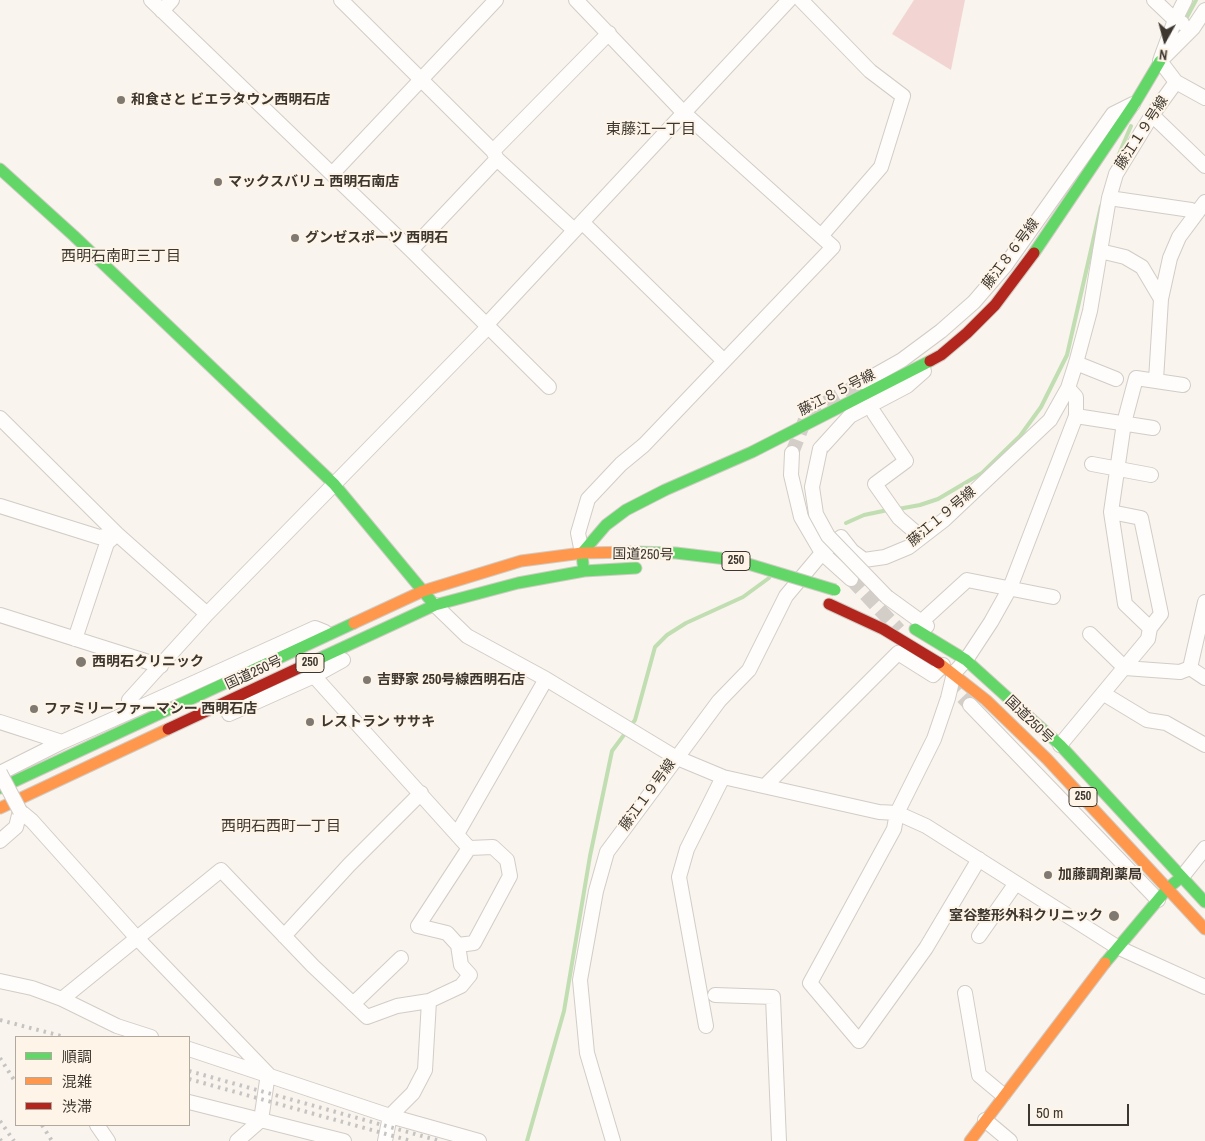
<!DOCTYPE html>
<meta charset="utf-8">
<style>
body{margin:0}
#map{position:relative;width:1205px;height:1141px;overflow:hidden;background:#f9f4ed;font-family:"Archivo Narrow","Noto Sans JP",sans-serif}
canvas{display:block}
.legend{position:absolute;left:15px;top:1036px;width:175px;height:90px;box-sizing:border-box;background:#fef5e8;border:1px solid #b1a99e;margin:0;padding:6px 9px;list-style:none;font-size:15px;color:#3d372f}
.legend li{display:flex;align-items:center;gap:10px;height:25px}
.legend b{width:25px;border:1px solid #b1a99e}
.north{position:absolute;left:1140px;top:15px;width:50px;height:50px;-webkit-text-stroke:4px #fef5e8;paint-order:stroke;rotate:187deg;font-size:14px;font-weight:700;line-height:20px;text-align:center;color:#3d372f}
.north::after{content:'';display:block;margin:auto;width:18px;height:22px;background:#3d372f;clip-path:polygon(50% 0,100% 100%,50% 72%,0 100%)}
.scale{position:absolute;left:1028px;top:1104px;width:101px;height:22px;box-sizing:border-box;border:2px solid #3d372f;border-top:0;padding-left:6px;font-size:15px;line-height:18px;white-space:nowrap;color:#3d372f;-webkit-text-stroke:4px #fef5e8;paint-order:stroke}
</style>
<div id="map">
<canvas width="1205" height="1141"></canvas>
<ul class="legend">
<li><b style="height:6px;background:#63d668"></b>順調</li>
<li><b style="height:6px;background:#ff974d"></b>混雑</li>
<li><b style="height:6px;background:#b3261e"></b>渋滞</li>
</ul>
<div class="north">N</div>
<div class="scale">50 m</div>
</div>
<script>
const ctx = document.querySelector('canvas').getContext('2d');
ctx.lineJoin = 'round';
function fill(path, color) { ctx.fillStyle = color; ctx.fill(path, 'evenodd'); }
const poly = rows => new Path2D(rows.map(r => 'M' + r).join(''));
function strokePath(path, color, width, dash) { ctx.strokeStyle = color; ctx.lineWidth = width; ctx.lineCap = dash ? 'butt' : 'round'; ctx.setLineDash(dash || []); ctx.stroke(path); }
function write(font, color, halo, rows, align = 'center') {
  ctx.font = font + ' "Archivo Narrow","Noto Sans JP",sans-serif'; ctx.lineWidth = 4; ctx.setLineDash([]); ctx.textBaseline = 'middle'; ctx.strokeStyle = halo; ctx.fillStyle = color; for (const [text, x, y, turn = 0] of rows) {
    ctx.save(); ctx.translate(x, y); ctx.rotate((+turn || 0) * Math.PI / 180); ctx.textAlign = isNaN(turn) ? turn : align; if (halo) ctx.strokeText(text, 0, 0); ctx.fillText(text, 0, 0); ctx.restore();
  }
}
const green = poly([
 [914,0,965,0,951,70,892,34]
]);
const stream = poly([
 [1177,36,1196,0],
 [1113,168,1131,126],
 [898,509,920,505,938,499,982,473,1020,436,1041,407,1067,355,1101,206],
 [846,523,864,515,888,510],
 [527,1141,564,1011,590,856,612,751,635,720,655,647,667,635,686,623,743,597,769,578]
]);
const streetTunnel = poly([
 [792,453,805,420,816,408,863,382],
 [851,579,899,630],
 [948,682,970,705]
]);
const street = poly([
 [151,0,411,250,549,387],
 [341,0,493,151,497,159,574,230],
 [576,0,683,112,833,247,644,445,621,464,588,499,578,533,582,553],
 [801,0,870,71,903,96,881,167,821,236],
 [1154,0,1175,20,1182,23],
 [162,11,172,0],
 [1161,58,1175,20,1185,0],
 [1160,61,1193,28,1205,10],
 [1176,82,1205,98],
 [1152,115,1205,166],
 [493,151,609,33],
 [332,174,496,0],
 [1109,198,1191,210,1197,213],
 [582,222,724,361],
 [411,250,497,159],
 [1100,251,1125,257,1142,267,1161,299,1156,380],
 [1161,299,1170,258,1179,237,1205,202],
 [1076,363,1116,379],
 [863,382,902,360,941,331,974,302,1005,266,1113,114,1133,104],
 [874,413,906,461,875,484,899,518,921,537],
 [1076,416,1153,428],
 [0,418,117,534,207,614],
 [820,449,850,416,907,386,924,371],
 [792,453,791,475,801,517,822,553,851,579],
 [1092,464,1151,475],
 [0,506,99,537,117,534],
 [1111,512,1141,518,1161,614,1150,628],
 [887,597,927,626],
 [1205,602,1190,668,1205,678],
 [435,605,467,636,546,679,675,757,723,777,879,812,897,813,926,826,1117,947,1205,987],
 [0,615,161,666],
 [921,622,967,580,1053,597],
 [1090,634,1125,668,1180,672,1190,668],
 [75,639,107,543,117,534],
 [314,676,469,848],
 [1104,694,1147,720,1166,723,1205,745],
 [970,705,1158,900],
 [134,710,315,628,325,632],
 [229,714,314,676,343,660],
 [0,722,62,742],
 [1060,745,1148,639,1150,628,1125,604,1111,512,1124,423,1136,378,1183,385],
 [0,773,62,742,134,710,129,700,207,614,488,327,489,322,789,0],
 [765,786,898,653,933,675,943,665],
 [20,811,32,821,136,937,268,1074],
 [457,834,546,679],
 [0,841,16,827,20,811],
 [979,859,926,948,859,1041,810,983,894,829,897,813,934,739,948,698,954,673,966,660,991,622,1010,588,1076,416,1076,397,1068,388],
 [1182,877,1205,848],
 [284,936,349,865,421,793],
 [979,936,1016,883],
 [458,945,474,943,510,876,507,860,493,847,469,848],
 [0,981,32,988,62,999,117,1026,151,1037],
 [965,993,979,1075,1003,1095],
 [715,995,773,997,779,1141],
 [62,999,221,870,313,966,367,1017,397,1006,429,1001,461,986,470,975,461,965,458,945,447,933,418,926,469,848],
 [353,1004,401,958],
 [706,1026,679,877,687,849,723,777],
 [189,1049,390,1116,479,1141],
 [189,1102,344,1141],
 [985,1120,1010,1141],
 [97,1125,108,1141],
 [237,1141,261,1120,268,1074],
 [385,1141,390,1116,413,1093,425,1070,429,1001],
 [613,1141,587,1053,580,980,596,891,607,852,719,701,749,670,786,596,822,553,841,537,852,551,864,560,885,557,909,547,944,520,1050,420,1068,388,1076,363,1090,311,1109,198,1116,174,1152,115,1176,82,1160,61]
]);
const fast = poly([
 [0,169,74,236,334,484,432,602],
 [1034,253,1135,103,1160,61],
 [583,564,582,553,606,525,626,510,665,490,752,452,930,361],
 [915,629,966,660,1060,745,1205,902],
 [303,666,435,605,518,583,584,571,636,568],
 [0,788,354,623],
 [1105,963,1168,888,1179,879]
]);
const slow = poly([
 [354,623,423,591,521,561,582,553,633,552],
 [939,663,986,700,1047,759,1205,929],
 [0,808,168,729],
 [970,1141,1105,963]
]);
const jam = poly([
 [930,361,941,355,967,333,995,305,1034,253],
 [829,604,883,629,939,663],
 [168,729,303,666]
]);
const rail = poly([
 [0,1020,65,1037],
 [0,1058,16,1083],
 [189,1071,440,1141],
 [189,1079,411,1141],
 [0,1121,14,1141],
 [42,1125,52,1141],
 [0,1139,1,1141]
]);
const streetBridge = poly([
 [820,449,812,487,816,514,828,536,887,597],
 [0,773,20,811]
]);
const fastBridge = poly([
 [633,552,676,553,735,560,835,590]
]);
const markers = [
 [121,100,5,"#7f7972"],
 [218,182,5,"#7f7972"],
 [295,238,5,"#7f7972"],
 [81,662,6,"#7f7972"],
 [367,680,5,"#7f7972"],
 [34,709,5,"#7f7972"],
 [310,722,5,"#7f7972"],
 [1048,875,5,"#7f7972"],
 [1114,916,6,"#7f7972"]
];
const shields = [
 [736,561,28],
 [310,663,28],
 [1083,797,28]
];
const shieldNames = [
 ["250",736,561],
 ["250",310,663],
 ["250",1083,797]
];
const poiNames = [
 ["和食さと ビエラタウン西明石店",131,100],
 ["マックスバリュ 西明石南店",228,182],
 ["グンゼスポーツ 西明石",305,238],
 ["西明石クリニック",92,662],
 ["吉野家 250号線西明石店",377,680],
 ["ファミリーファーマシー 西明石店",44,709],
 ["レストラン ササキ",320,722],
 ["加藤調剤薬局",1058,875],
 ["室谷整形外科クリニック",1103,916,"right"]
];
const streetNames = [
 ["藤江１９号線",1142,133,-57],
 ["藤江８６号線",1011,254,-53],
 ["藤江８５号線",837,393,-27],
 ["藤江１９号線",942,517,-40],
 ["国道250号",643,555,1],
 ["国道250号",254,673,-25],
 ["国道250号",1029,720,44],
 ["藤江１９号線",648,795,-54]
];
const neighbourhoodNames = [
 ["東藤江一丁目",651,130],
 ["西明石南町三丁目",121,257],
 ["西明石西町一丁目",281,827]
];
fill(green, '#f2d5d3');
strokePath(stream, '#c0deb1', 4);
strokePath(streetTunnel, '#d3cec7', 14, [14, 7]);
strokePath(street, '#d1ccc5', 16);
strokePath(fast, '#d1ccc5', 13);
strokePath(slow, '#d1ccc5', 13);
strokePath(jam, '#d1ccc5', 13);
strokePath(street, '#fefdfc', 14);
strokePath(fast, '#63d668', 11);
strokePath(slow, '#ff974d', 11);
strokePath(jam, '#b3261e', 11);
strokePath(rail, '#c6c4c2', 4, [2.5, 5]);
strokePath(streetBridge, '#d1ccc5', 16, []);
strokePath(fastBridge, '#d1ccc5', 13, []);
strokePath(streetBridge, '#fefdfc', 14);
strokePath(fastBridge, '#63d668', 11);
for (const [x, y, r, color] of markers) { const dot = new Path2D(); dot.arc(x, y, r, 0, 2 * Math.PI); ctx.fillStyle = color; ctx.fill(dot); strokePath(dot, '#fef5e8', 2); }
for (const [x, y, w] of shields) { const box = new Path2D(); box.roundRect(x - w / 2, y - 9.5, w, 19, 4); ctx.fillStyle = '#fef5e8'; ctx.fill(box); strokePath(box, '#3d372f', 1); }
write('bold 12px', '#3d372f', null, shieldNames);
write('bold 14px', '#3d372f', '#fef5e8', poiNames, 'left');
write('14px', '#3d372f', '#fef5e8', streetNames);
write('15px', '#3d372f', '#fef5e8', neighbourhoodNames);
</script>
